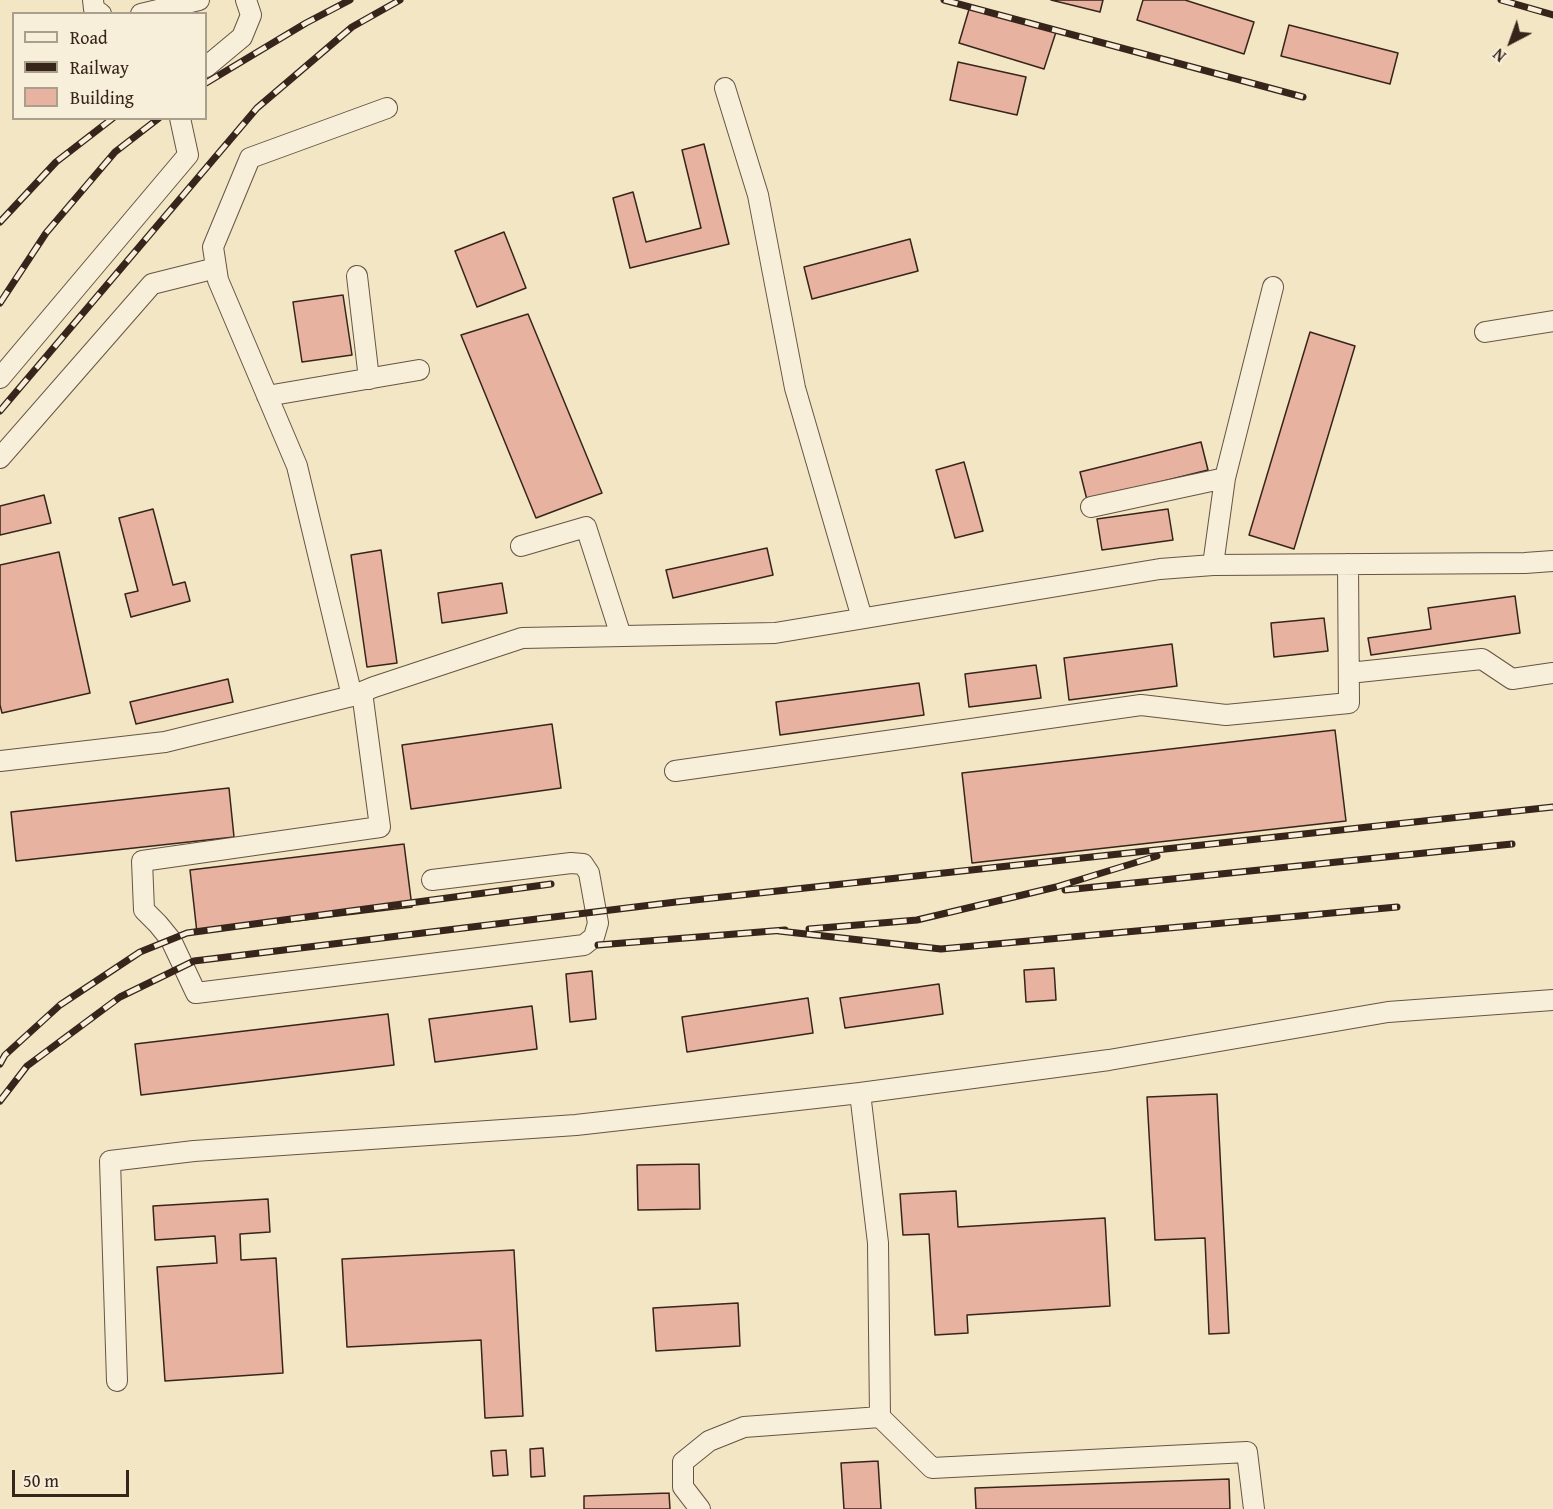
<!DOCTYPE html>
<style>
body{margin:0}
#map{position:relative;width:1553px;height:1509px;overflow:hidden;background:#f2e6c4;font-family:"Gentium Book Plus",serif}
canvas{display:block}
.legend{position:absolute;left:12px;top:12px;width:195px;height:108px;box-sizing:border-box;background:#f7efd9;border:2px solid #aa9e8d;margin:0;padding:8px 10px;list-style:none;font-size:18px;color:#37241b}
.legend li{display:flex;align-items:center;gap:12px;height:30px}
.legend b{width:30px;border:2px solid #aa9e8d}
.north{position:absolute;left:1481px;top:12px;width:60px;height:60px;-webkit-text-stroke:4px #f7efd9;paint-order:stroke;rotate:221deg;font-size:16px;font-weight:700;line-height:24px;text-align:center;color:#37241b}
.north::after{content:'';display:block;margin:auto;width:21px;height:27px;background:#37241b;clip-path:polygon(50% 0,100% 100%,50% 72%,0 100%)}
.scale{position:absolute;left:12px;top:1470px;width:117px;height:27px;box-sizing:border-box;border:3px solid #37241b;border-top:0;padding-left:8px;font-size:18px;line-height:21px;white-space:nowrap;color:#37241b;-webkit-text-stroke:4px #f7efd9;paint-order:stroke}
</style>
<div id="map">
<canvas width="1553" height="1509"></canvas>
<ul class="legend">
<li><b style="height:8px;background:#f7efd9"></b>Road</li>
<li><b style="height:8px;background:#37241b"></b>Railway</li>
<li><b style="height:16px;background:#e7b29f"></b>Building</li>
</ul>
<div class="north">N</div>
<div class="scale">50 m</div>
</div>
<script>
const ctx = document.querySelector('canvas').getContext('2d');
ctx.lineJoin = 'round';
function fill(path, color) { ctx.fillStyle = color; ctx.fill(path, 'evenodd'); }
const poly = rows => new Path2D(rows.map(r => 'M' + r).join(''));
function strokePath(path, color, width, dash) { ctx.strokeStyle = color; ctx.lineWidth = width; ctx.lineCap = dash ? 'butt' : 'round'; ctx.setLineDash(dash || []); ctx.stroke(path); }
const building = poly([
 [1051,0,1103,0,1100,12,1051,0],
 [1143,0,1185,0,1254,22,1244,54,1137,20,1143,0],
 [970,6,1056,32,1044,69,959,43,970,6],
 [1289,25,1398,53,1390,84,1281,56,1289,25],
 [958,62,1026,77,1017,115,950,100,958,62],
 [704,144,729,244,630,268,613,198,633,192,646,242,701,228,682,150,704,144],
 [504,232,526,288,477,307,455,251,504,232],
 [910,239,918,271,812,299,804,267,910,239],
 [343,295,352,355,302,362,293,302,343,295],
 [528,314,602,493,536,518,461,335,528,314],
 [1310,332,1355,346,1294,549,1249,535,1310,332],
 [1201,442,1208,470,1087,500,1080,472,1201,442],
 [964,462,983,531,955,538,936,470,964,462],
 [44,495,51,523,0,535,0,506,44,495],
 [153,509,173,585,185,582,190,601,131,617,125,594,138,591,119,518,153,509],
 [1168,509,1173,540,1102,550,1097,519,1168,509],
 [767,548,773,575,673,598,666,570,767,548],
 [381,550,397,663,367,667,351,555,381,550],
 [59,552,90,693,2,713,0,705,0,565,59,552],
 [502,583,507,613,442,623,438,593,502,583],
 [1515,596,1520,633,1371,655,1368,638,1431,629,1428,608,1515,596],
 [1324,618,1328,651,1274,657,1271,623,1324,618],
 [1172,644,1177,686,1069,700,1064,658,1172,644],
 [1036,665,1041,698,969,707,965,674,1036,665],
 [228,679,233,702,136,724,130,702,228,679],
 [919,683,924,715,780,735,776,702,919,683],
 [552,724,561,788,411,809,402,745,552,724],
 [1335,730,1346,821,972,863,962,773,1335,730],
 [229,788,234,837,16,861,11,812,229,788],
 [404,844,412,907,197,933,190,870,404,844],
 [1054,968,1056,1000,1026,1002,1024,970,1054,968],
 [592,971,596,1019,570,1022,566,974,592,971],
 [939,984,943,1014,845,1028,840,998,939,984],
 [808,998,813,1033,687,1052,682,1017,808,998],
 [532,1006,537,1049,435,1062,429,1019,532,1006],
 [388,1014,394,1065,141,1095,135,1044,388,1014],
 [1217,1094,1229,1333,1209,1334,1205,1238,1155,1240,1147,1097,1217,1094],
 [699,1164,700,1209,638,1210,637,1165,699,1164],
 [956,1191,958,1227,1105,1218,1110,1306,967,1315,968,1333,935,1335,929,1234,903,1235,900,1194,956,1191],
 [268,1199,270,1232,240,1234,241,1260,276,1258,283,1373,165,1381,157,1267,217,1263,215,1236,155,1240,153,1206,268,1199],
 [514,1250,523,1416,485,1418,481,1340,347,1347,342,1259,514,1250],
 [738,1303,740,1346,656,1351,653,1308,738,1303],
 [543,1448,545,1476,531,1477,530,1449,543,1448],
 [506,1450,508,1475,493,1476,491,1451,506,1450],
 [878,1461,881,1509,844,1509,841,1463,878,1461],
 [1229,1479,1230,1509,976,1509,975,1488,1229,1479],
 [669,1493,670,1509,584,1509,584,1496,669,1493]
]);
const minor = poly([
 [93,0,94,9,101,14],
 [141,14,199,0],
 [206,67,242,37,251,15,246,0],
 [725,88,758,195,795,388,862,618],
 [357,276,369,379],
 [1485,332,1553,321],
 [0,378,188,155,180,118],
 [267,396,419,370],
 [0,458,152,284,216,268],
 [1091,507,1225,478],
 [521,546,586,527,621,636],
 [1213,565,1225,478,1273,287],
 [1349,673,1482,659,1512,679,1553,673],
 [362,692,380,827,142,861,144,910,158,924,171,940,196,993,584,945,594,937,598,923,589,873,583,864,571,863,432,880],
 [352,696,297,466,218,280,213,247,250,158,387,108],
 [0,761,165,742,352,696,374,687,522,638,775,633,1160,569,1213,565,1525,563,1553,561],
 [675,771,1141,705,1226,715,1349,703,1348,564],
 [117,1381,110,1161,194,1151,576,1125,860,1093],
 [700,1509,683,1487,683,1462,709,1441,744,1427,880,1417],
 [1254,1509,1247,1452,932,1468,880,1417,878,1243,860,1093,1109,1060,1388,1012,1553,1000]
]);
const rail = poly([
 [944,0,1303,97],
 [1501,0,1553,15],
 [206,83,306,23,350,0],
 [0,222,56,162,113,118],
 [0,303,46,233,115,152,159,118],
 [0,411,257,108,352,27,400,0],
 [1065,890,1512,844],
 [809,929,917,920,1056,887,1157,856],
 [779,931,941,949,1397,907],
 [598,945,785,930],
 [0,1064,5,1055,60,1005,140,952,187,933,551,884],
 [0,1101,27,1066,120,997,194,961,676,902,1553,807]
]);
fill(building, '#e7b29f');
strokePath(building, '#37241b', 1.5);
strokePath(minor, '#665445', 22);
strokePath(minor, '#f7efd9', 20);
strokePath(rail, '#37241b', 7);
strokePath(rail, '#f7efd9', 4.5, [14]);
</script>
